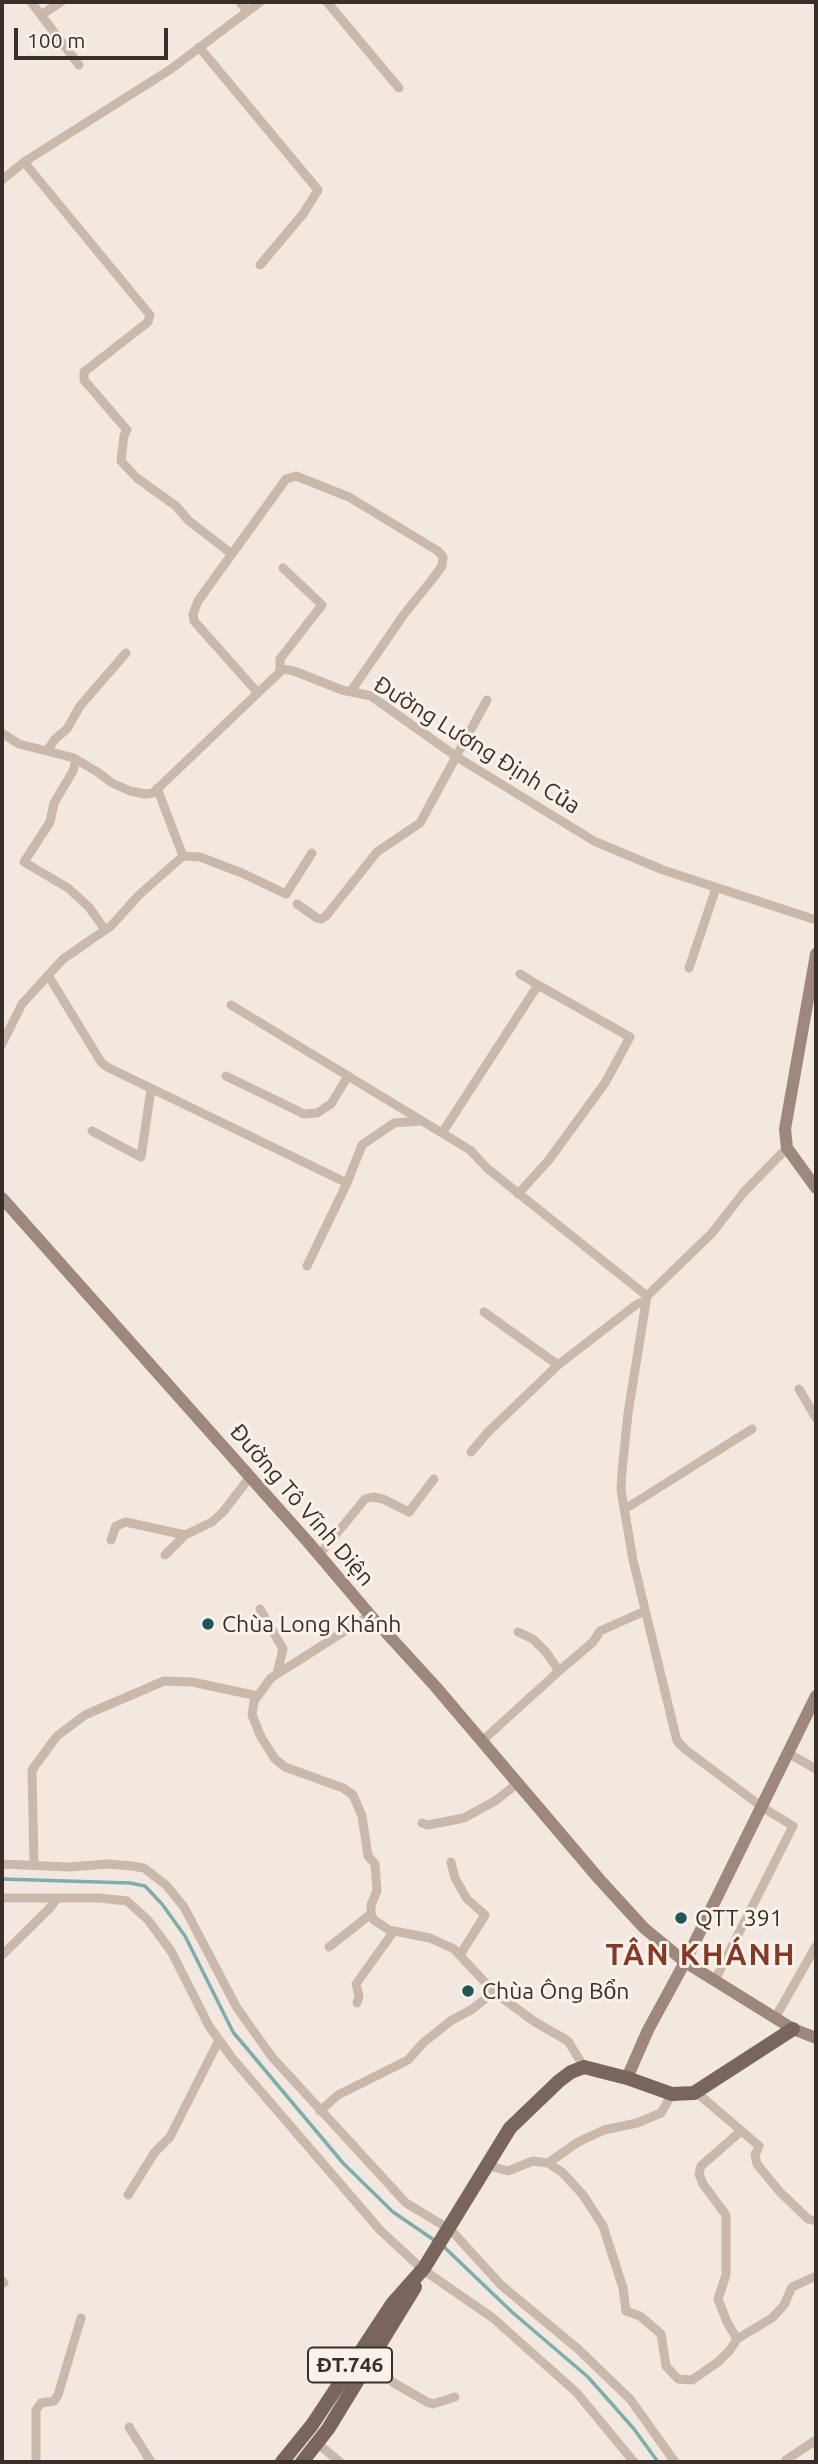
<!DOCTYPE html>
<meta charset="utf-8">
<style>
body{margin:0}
#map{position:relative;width:818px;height:2464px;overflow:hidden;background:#f2e8df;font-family:Ubuntu,sans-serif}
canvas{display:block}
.frame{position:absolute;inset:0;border:4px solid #382e2a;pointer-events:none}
.scale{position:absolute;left:14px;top:28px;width:154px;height:32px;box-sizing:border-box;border:4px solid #382e2a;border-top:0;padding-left:9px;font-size:21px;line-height:24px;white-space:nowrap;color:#382e2a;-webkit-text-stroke:5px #f9f2eb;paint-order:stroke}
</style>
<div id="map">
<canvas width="818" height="2464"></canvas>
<div class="frame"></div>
<div class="scale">100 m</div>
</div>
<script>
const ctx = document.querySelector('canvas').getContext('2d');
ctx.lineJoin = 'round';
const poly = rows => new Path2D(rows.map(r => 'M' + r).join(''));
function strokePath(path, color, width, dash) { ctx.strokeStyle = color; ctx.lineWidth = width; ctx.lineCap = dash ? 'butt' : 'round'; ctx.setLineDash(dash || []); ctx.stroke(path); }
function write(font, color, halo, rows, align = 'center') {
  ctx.font = font + ' Ubuntu,sans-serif'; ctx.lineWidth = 6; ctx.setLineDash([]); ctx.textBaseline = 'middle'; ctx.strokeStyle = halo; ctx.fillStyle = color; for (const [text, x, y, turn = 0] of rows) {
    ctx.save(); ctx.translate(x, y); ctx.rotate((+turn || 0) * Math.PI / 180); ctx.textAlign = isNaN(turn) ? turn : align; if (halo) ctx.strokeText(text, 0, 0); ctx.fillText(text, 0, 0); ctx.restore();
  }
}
const stream = poly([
 [2,1879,130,1883,145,1886,162,1904,185,1936,233,2032,343,2163,393,2212,437,2242],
 [443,2246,512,2312,588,2377,634,2429,658,2462]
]);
const street = poly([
 [31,2,79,65],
 [240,2,247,11],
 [327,2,399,88],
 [41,15,61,2],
 [199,47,318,190,303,214,260,265],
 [24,162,150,315,148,322,84,372,84,380,127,430,124,436,121,461,137,478,176,506,189,521,232,554],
 [2,180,24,162,171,69,260,2],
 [280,672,280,659,322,605,283,568],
 [258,693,194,621,193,614,198,601,286,479,296,476,349,497,438,551,443,557,442,566,431,581,405,613,351,691],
 [2,733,19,744,74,758,99,773,112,783,130,791,145,794,153,793,283,669,294,671,342,690,371,696,457,757,594,841,663,870,816,920],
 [47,751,55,739,67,729,80,706,126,653],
 [76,760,73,771,54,803,50,822,24,862,68,888,89,907,105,930],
 [183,856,200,857,242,873,286,894,312,853],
 [297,904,317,918,321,919,326,916,377,852,420,823,487,700],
 [689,968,716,888],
 [48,975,101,1062,107,1067,347,1183],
 [231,1005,470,1150,488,1169,647,1296],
 [2,1044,22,1004,63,959,111,926,139,895,183,856,157,788],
 [226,1076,304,1114,317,1113,331,1104,348,1076],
 [92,1131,141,1157,151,1089],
 [442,1133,538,985,520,974],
 [518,1194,548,1161,605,1083,630,1037,538,985],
 [307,1266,347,1183,362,1145,394,1123,419,1121],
 [484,1312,558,1365],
 [799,1389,816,1418],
 [471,1452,489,1431,558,1365,637,1304,646,1301],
 [625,1509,752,1429],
 [111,1540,116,1526,126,1522,185,1535],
 [165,1555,185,1535,212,1522,223,1512,250,1477],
 [319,1555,365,1499,373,1497,383,1499,409,1512,434,1479],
 [260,1609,283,1649,277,1674],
 [370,1615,271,1678,254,1701,252,1715,261,1737,275,1759,285,1767,343,1788,353,1795,362,1816,368,1856,375,1864,377,1891,371,1905,371,1914,374,1920,389,1930,430,1938,454,1949,494,1992,535,2022,568,2041,584,2067],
 [518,1632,533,1639,546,1652,559,1671,593,1642,600,1631,645,1611],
 [482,1741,559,1671],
 [788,1753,816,1769],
 [422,1823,428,1825,464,1818,495,1801,518,1783],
 [451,1862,455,1878,467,1899,485,1915,460,1955],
 [2,1864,69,1867,107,1864,132,1866,144,1868,166,1885,184,1907,237,2008,272,2057,406,2203,451,2230,501,2285,578,2349,630,2399,675,2462],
 [34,1865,32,1770,57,1736,85,1715,164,1681,192,1682,258,1696],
 [2,1898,99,1898,127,1901,148,1920,171,1951,209,2026,232,2058,380,2230,422,2269,493,2318,577,2393,634,2462],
 [329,1947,371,1914],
 [2,1955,49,1909,57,1898],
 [715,1980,793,1826,762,1807,686,1750,677,1741,633,1560,621,1490,622,1471,628,1413,647,1296,712,1233,744,1192,787,1148],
 [357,2003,359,1996,356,1984,394,1931],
 [775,2018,816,1946],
 [696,2092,759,2146,755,2155,757,2164,779,2191,808,2219,816,2221],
 [320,2111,338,2095,408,2060,423,2043,452,2020,471,2010,494,1992],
 [548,2163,578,2142,604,2130,637,2123,661,2113,672,2094],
 [486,2165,508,2171,533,2161,548,2163,563,2173,583,2195,603,2226,623,2288,626,2311,640,2316,661,2334,666,2366,678,2379,692,2380,718,2362,730,2350,737,2339,772,2318,784,2305,792,2287,816,2276],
 [128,2195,155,2152,170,2137,219,2040],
 [2,2281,4,2283],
 [737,2339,727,2322,718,2299,726,2275,726,2215,703,2184,699,2174,701,2166,741,2131],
 [368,2362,394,2383,427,2402,433,2404,455,2397],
 [129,2427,151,2462],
 [317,2443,340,2462],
 [786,2460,816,2440],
 [36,2462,36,2410,41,2403,54,2401,58,2395,81,2318]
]);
const secondary = poly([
 [816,954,785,1129,787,1148,816,1188],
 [2,1198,308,1542,370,1615,435,1686,600,1880,644,1928,685,1962,793,2029,816,2038],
 [627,2078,648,2030,685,1962,816,1696]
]);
const primary = poly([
 [282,2462,312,2425,392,2304,424,2268,510,2128,559,2081,571,2072,584,2067,627,2078,672,2094,694,2093,793,2029],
 [302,2462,328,2429,415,2287]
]);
const markers = [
 [208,1624,7,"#205658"],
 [681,1918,7,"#205658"],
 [468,1991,7,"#205658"]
];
const shields = [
 [350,2365,84]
];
const shieldNames = [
 ["ĐT.746",350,2365]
];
const streetNames = [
 ["Đường Lương Định Của",477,745,32],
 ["Đường Tô Vĩnh Diện",302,1505,49]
];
const poiNames = [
 ["Chùa Long Khánh",222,1624],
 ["QTT 391",695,1918],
 ["Chùa Ông Bổn",482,1991]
];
const districtNames = [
 ["TÂN KHÁNH",701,1955]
];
strokePath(stream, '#7eadae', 3.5);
strokePath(street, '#cab8ab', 9);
strokePath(secondary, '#9e877c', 12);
strokePath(primary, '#79655b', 14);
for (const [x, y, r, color] of markers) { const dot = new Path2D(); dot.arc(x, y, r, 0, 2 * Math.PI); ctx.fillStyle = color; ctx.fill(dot); strokePath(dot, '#f9f2eb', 2.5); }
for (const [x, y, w] of shields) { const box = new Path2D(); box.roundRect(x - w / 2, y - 17.5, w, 35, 5); ctx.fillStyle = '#f9f2eb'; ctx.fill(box); strokePath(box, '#382e2a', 2); }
write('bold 21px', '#382e2a', null, shieldNames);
write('23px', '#382e2a', '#f9f2eb', streetNames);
write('23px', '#382e2a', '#f9f2eb', poiNames, 'left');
ctx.letterSpacing = '2px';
write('bold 30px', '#843a25', '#f9f2eb', districtNames);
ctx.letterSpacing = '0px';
</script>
